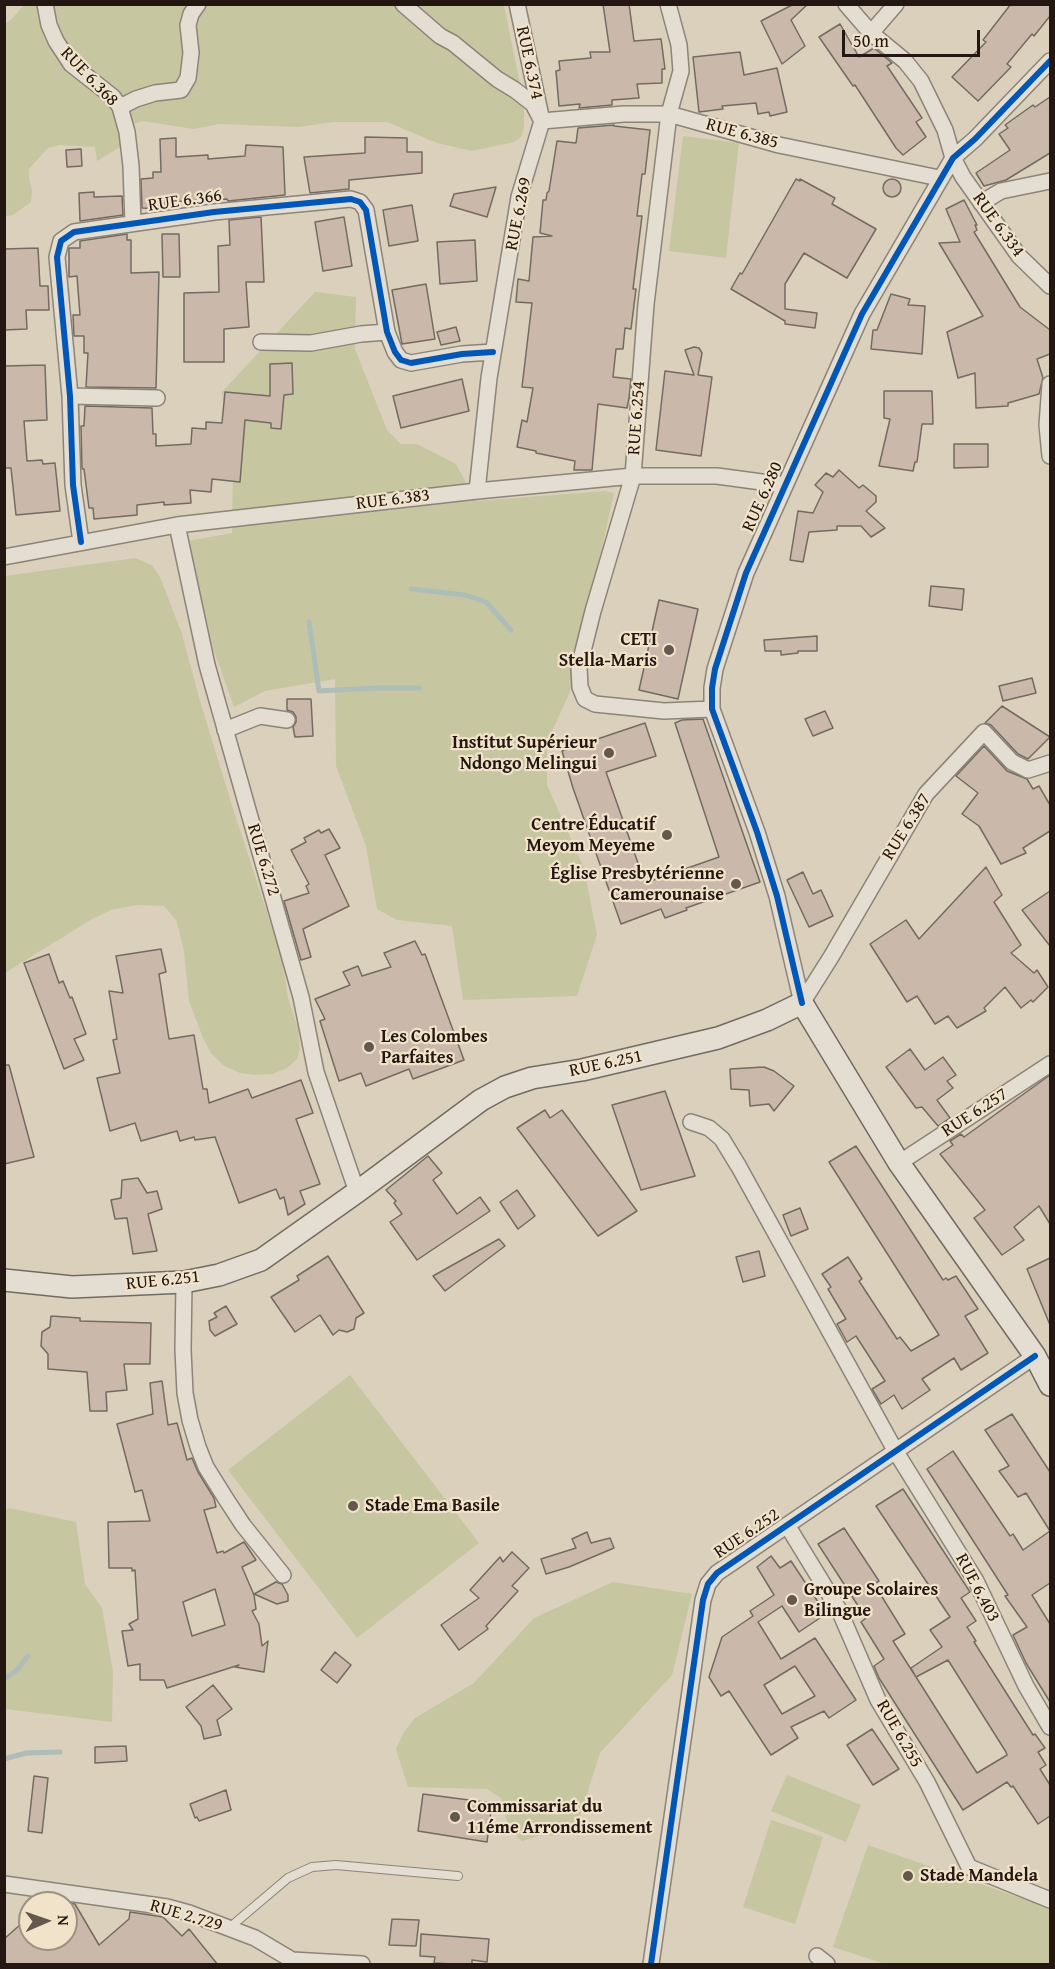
<!DOCTYPE html>
<meta charset="utf-8">
<style>
body{margin:0}
#map{position:relative;width:1055px;height:1969px;overflow:hidden;background:#dbd0bb;font-family:"Gentium Book Plus",serif}
canvas{display:block}
.frame{position:absolute;inset:0;border:6px solid #241611;pointer-events:none}
.north{position:absolute;left:18px;top:1891px;width:60px;height:60px;box-sizing:border-box;background:#f0e3ca;border:2px solid #9e9180;border-radius:50%;rotate:88deg;font-size:16px;font-weight:700;line-height:24px;text-align:center;color:#241611}
.north::after{content:'';display:block;margin:auto;width:21px;height:27px;background:#64574c;clip-path:polygon(50% 0,100% 100%,50% 72%,0 100%)}
.scale{position:absolute;left:842px;top:30px;width:138px;height:27px;box-sizing:border-box;border:3px solid #241611;border-top:0;padding-left:8px;font-size:18px;line-height:21px;white-space:nowrap;color:#241611;-webkit-text-stroke:4px #f0e3ca;paint-order:stroke}
</style>
<div id="map">
<canvas width="1055" height="1969"></canvas>
<div class="frame"></div>
<div class="north">N</div>
<div class="scale">50 m</div>
</div>
<script>
const ctx = document.querySelector('canvas').getContext('2d');
ctx.lineJoin = 'round';
function fill(path, color) { ctx.fillStyle = color; ctx.fill(path, 'evenodd'); }
const poly = rows => new Path2D(rows.map(r => 'M' + r).join(''));
function strokePath(path, color, width, dash) { ctx.strokeStyle = color; ctx.lineWidth = width; ctx.lineCap = dash ? 'butt' : 'round'; ctx.setLineDash(dash || []); ctx.stroke(path); }
function write(font, color, halo, rows, align = 'center') {
  ctx.font = font + ' "Gentium Book Plus",serif'; ctx.lineWidth = 4.5; ctx.setLineDash([]); ctx.textBaseline = 'middle'; ctx.strokeStyle = halo; ctx.fillStyle = color; for (const [text, x, y, turn = 0] of rows) {
    ctx.save(); ctx.translate(x, y); ctx.rotate((+turn || 0) * Math.PI / 180); ctx.textAlign = isNaN(turn) ? turn : align; if (halo) ctx.strokeText(text, 0, 0); ctx.fillText(text, 0, 0); ctx.restore();
  }
}
const green = poly([
 [24,5,504,5,524,104,524,128,521,137,514,142,472,151,437,143,387,122,334,122,298,127,219,124,194,129,142,121,134,124,120,147,97,161,95,147,60,145,48,148,29,169,29,178,32,190,31,202,13,215,7,216,5,215,5,23,11,20],
 [683,136,739,143,726,258,669,251],
 [315,292,356,297,355,349,387,430,401,444,417,444,456,464,476,501,605,491,614,493,570,692,547,742,547,785,584,868,597,935,577,996,463,1000,452,926,397,920,377,909,366,846,336,766,335,679,265,691,234,707,213,648,188,541,232,533,233,460,222,392],
 [135,558,152,565,160,577,182,634,200,701,235,815,282,958,288,998,298,1028,300,1050,297,1059,287,1068,272,1074,254,1075,240,1073,223,1065,211,1053,203,1038,189,1001,184,951,179,930,176,920,164,906,137,905,111,910,92,919,5,973,5,576],
 [350,1375,479,1543,357,1638,228,1470],
 [9,1508,76,1522,85,1584,102,1608,113,1672,112,1722,5,1709,4,1511],
 [613,1582,692,1594,672,1675,600,1753,574,1835,538,1836,522,1841,509,1830,501,1798,487,1789,408,1787,396,1749,404,1732,415,1718,474,1683,534,1618],
 [787,1775,861,1805,846,1842,771,1811],
 [771,1820,823,1837,795,1924,743,1907],
 [868,1845,1050,1908,1050,1964,885,1964,833,1947]
]);
const stream = poly([
 [411,589,465,595,486,602,511,630],
 [309,622,319,691,375,688,420,688],
 [4,1679,16,1671,28,1656],
 [4,1759,26,1753,60,1752]
]);
const building = poly([
 [603,4,629,4,634,41,661,39,665,69,662,69,662,83,637,84,639,98,612,100,612,105,579,108,580,104,559,106,556,71,560,70,559,61,591,58,590,52,610,52,603,4],
 [794,4,808,4,791,20,805,46,782,64,761,21,794,4],
 [1011,4,1050,4,1050,16,1034,36,1032,34,1007,64,1011,67,978,101,952,77,986,42,983,40,1011,4],
 [840,24,859,57,874,48,892,63,887,66,922,118,916,122,926,137,903,155,896,148,855,85,853,86,819,37,840,24],
 [740,52,744,75,777,68,787,112,770,116,769,112,758,114,756,103,722,106,723,109,699,112,693,57,740,52],
 [1050,97,1050,153,1006,180,984,186,976,173,1010,150,999,134,1008,128,1005,125,1033,105,1035,107,1050,97],
 [614,125,614,126,650,130,645,174,642,174,637,216,642,216,633,289,636,289,631,329,625,328,623,349,616,349,613,377,631,379,629,398,627,408,598,404,592,470,574,470,575,461,536,453,536,451,517,447,522,420,527,422,533,388,522,387,532,303,516,302,518,279,529,281,533,237,552,236,540,233,543,200,546,200,547,193,549,191,557,141,576,143,578,128,614,125],
 [365,137,407,138,407,152,422,152,422,173,349,180,349,189,310,193,304,157,365,153,365,137],
 [176,138,176,157,208,155,208,159,245,156,246,145,283,147,285,195,228,201,227,199,165,202,165,209,142,208,141,179,153,178,153,172,161,172,160,139,176,138],
 [81,149,82,166,67,167,66,150,81,149],
 '883 188a9 9 0 1 1 18 0a9 9 0 1 1-18 0Z',
 [796,179,800,181,800,179,835,198,832,204,876,229,847,278,804,253,785,284,785,309,817,313,815,328,785,324,785,321,731,289,740,273,742,274,796,179],
 [496,187,487,217,450,206,454,194,496,187],
 [94,192,94,197,122,196,123,215,80,221,79,193,94,192],
 [964,200,977,225,975,225,977,230,974,232,1020,307,1050,330,1050,354,1037,359,1043,378,1039,394,1008,403,1008,406,976,408,975,373,958,378,947,332,983,316,939,243,960,242,946,209,964,200],
 [412,205,418,241,389,246,383,210,412,205],
 [261,217,264,282,246,282,249,327,224,329,224,362,184,362,184,293,219,292,218,246,230,245,229,220,261,217],
 [344,217,352,266,323,271,315,222,344,217],
 [127,234,127,240,131,240,131,273,159,272,156,388,86,387,88,353,84,353,84,336,74,336,73,315,80,315,77,276,69,277,69,248,80,248,80,241,127,234],
 [162,234,179,234,180,277,163,277,162,234],
 [475,240,477,281,440,284,437,242,475,240],
 [38,248,40,286,48,286,49,310,26,310,27,329,4,330,4,249,38,248],
 [426,284,435,339,402,344,392,290,426,284],
 [891,294,910,299,908,305,925,306,922,354,871,349,873,330,877,330,891,294],
 [456,327,460,341,441,345,437,332,456,327],
 [694,347,699,348,702,353,698,375,712,377,701,456,656,450,665,371,694,375,685,350,694,347],
 [292,363,293,394,284,395,281,429,271,428,271,423,245,420,240,482,212,479,211,492,190,490,191,503,164,505,164,502,137,505,137,515,94,519,93,508,89,508,84,469,82,469,81,426,84,426,85,406,152,408,153,434,156,434,156,446,191,444,192,428,206,429,206,422,222,423,225,392,270,396,270,364,292,363],
 [45,365,47,420,24,421,27,461,42,460,43,464,55,463,60,511,16,515,11,468,4,468,4,366,45,365],
 [462,379,469,411,401,428,393,396,462,379],
 [884,391,932,391,933,424,922,424,917,462,915,462,913,471,879,466,890,419,884,418,884,391],
 [954,444,988,444,988,467,954,468,954,444],
 [839,470,859,488,863,485,876,496,876,502,866,511,885,528,871,537,861,526,837,526,837,530,809,532,803,562,790,560,798,511,813,513,823,492,815,485,826,473,833,477,839,470],
 [931,586,964,589,962,610,929,606,931,586],
 [659,600,698,609,678,699,639,690,659,600],
 [817,636,817,651,798,651,798,653,781,655,781,651,765,651,764,640,817,636],
 [1032,678,1036,693,1003,701,999,686,1032,678],
 [287,699,311,699,313,736,295,737,293,727,296,722,296,717,293,712,287,710,287,699],
 [1002,706,1050,737,1028,759,1018,754,991,725,985,723,1002,706],
 [825,711,833,728,813,736,805,719,825,711],
 [703,719,760,882,686,908,687,910,665,918,661,909,621,924,573,788,562,751,645,723,656,756,606,772,645,883,719,857,675,723,682,720,703,719],
 [984,746,1007,771,1027,779,1033,789,1039,786,1050,805,1050,831,1023,848,1026,853,1001,864,979,826,962,814,978,793,956,776,984,746],
 [329,829,340,848,325,855,349,906,303,929,311,957,301,960,284,901,309,893,306,886,309,884,291,850,306,842,304,838,319,830,321,833,329,829],
 [986,867,1002,895,994,902,1021,945,1011,953,1034,973,1037,970,1048,987,1033,1002,1031,1000,1021,1008,1005,987,984,1008,986,1011,957,1028,948,1016,935,1024,917,996,907,1002,870,944,906,920,919,939,986,867],
 [803,872,813,894,821,890,833,916,809,927,787,880,803,872],
 [1050,891,1050,946,1022,910,1050,891],
 [415,941,422,955,425,954,464,1060,413,1079,409,1069,366,1086,361,1073,339,1081,320,1021,325,1019,315,999,350,985,343,972,358,966,362,976,391,967,384,953,415,941],
 [161,949,166,972,159,974,169,1039,194,1035,203,1089,207,1089,209,1103,248,1089,252,1098,301,1080,313,1113,296,1119,320,1184,300,1191,305,1204,288,1215,284,1197,280,1199,276,1189,239,1203,215,1137,195,1140,194,1137,180,1141,177,1131,141,1141,135,1123,110,1131,97,1078,120,1073,113,1040,117,1039,109,991,123,993,116,956,161,949],
 [49,954,59,983,63,981,70,998,72,997,86,1034,74,1039,84,1060,64,1069,24,963,49,954],
 [910,1049,925,1070,943,1057,956,1075,947,1081,953,1088,937,1100,950,1118,938,1126,922,1107,916,1108,886,1067,910,1049],
 [4,1065,9,1065,34,1157,4,1164,4,1065],
 [764,1067,774,1071,794,1086,774,1111,769,1104,750,1106,749,1090,731,1089,730,1069,764,1067],
 [1050,1075,1050,1224,1039,1206,1014,1227,1024,1240,1002,1255,974,1218,985,1210,940,1154,953,1145,950,1141,961,1134,964,1137,1050,1075],
 [665,1091,695,1176,641,1190,612,1105,665,1091],
 [545,1110,550,1118,562,1110,637,1211,598,1236,517,1128,545,1110],
 [856,1146,943,1280,946,1278,948,1280,956,1276,978,1309,965,1316,988,1353,961,1370,954,1358,922,1379,930,1390,902,1409,894,1395,881,1404,872,1389,885,1381,856,1336,847,1342,837,1324,846,1319,828,1289,831,1287,822,1274,848,1257,862,1279,859,1281,897,1339,900,1337,911,1351,939,1335,829,1162,856,1146],
 [428,1156,442,1173,433,1180,457,1214,480,1197,490,1211,417,1260,390,1222,402,1214,394,1203,396,1201,386,1190,428,1156],
 [138,1178,147,1193,157,1191,162,1209,148,1214,157,1251,133,1254,127,1218,115,1219,111,1200,121,1198,122,1180,138,1178],
 [517,1190,535,1216,518,1229,500,1202,517,1190],
 [800,1208,808,1229,791,1236,783,1215,800,1208],
 [499,1239,505,1246,445,1291,433,1276,499,1239],
 [759,1251,765,1276,743,1282,736,1257,759,1251],
 [328,1256,364,1313,356,1318,354,1329,347,1332,339,1330,333,1335,320,1315,295,1332,271,1297,299,1280,297,1276,328,1256],
 [1050,1258,1050,1325,1027,1269,1050,1258],
 [226,1306,237,1324,215,1336,210,1330,209,1321,217,1317,214,1313,226,1306],
 [51,1316,80,1318,80,1321,151,1323,150,1364,124,1364,127,1390,106,1392,107,1411,90,1411,87,1372,48,1369,48,1354,41,1346,42,1332,50,1327,51,1316],
 [162,1381,168,1425,177,1423,187,1460,192,1458,198,1472,214,1498,216,1507,204,1510,217,1553,223,1551,224,1553,244,1542,256,1560,242,1567,254,1595,256,1609,252,1611,259,1624,262,1646,268,1641,264,1672,235,1667,239,1665,167,1688,164,1680,140,1680,140,1664,128,1666,122,1631,133,1630,129,1624,138,1619,135,1570,132,1571,132,1568,109,1568,108,1522,150,1521,142,1490,135,1492,117,1424,153,1414,150,1383,162,1381],
 [215,1589,225,1625,192,1636,183,1602,215,1589],
 [1012,1414,1050,1472,1050,1583,1032,1595,1050,1624,1050,1702,1026,1663,1013,1635,1027,1627,1005,1596,1008,1595,927,1469,953,1451,1010,1536,1013,1534,1023,1550,1050,1531,1026,1493,1018,1497,999,1471,1009,1466,985,1430,1012,1414],
 [903,1489,970,1592,961,1598,976,1621,967,1627,976,1641,974,1642,1033,1735,1035,1734,1045,1748,1038,1752,1046,1765,1040,1769,1050,1785,1050,1816,1038,1824,1013,1786,1011,1787,1007,1782,963,1810,879,1678,874,1666,884,1659,861,1622,866,1618,818,1544,844,1528,879,1581,874,1584,905,1634,893,1641,916,1677,911,1668,942,1647,930,1630,950,1617,876,1506,903,1489],
 [948,1660,1006,1752,1007,1755,977,1773,916,1677,948,1660],
 [587,1532,591,1543,610,1538,614,1548,569,1567,546,1574,541,1559,576,1548,572,1539,587,1532],
 [512,1552,529,1568,512,1586,518,1591,486,1626,488,1629,459,1650,441,1625,479,1598,470,1590,500,1557,503,1562,512,1552],
 [771,1556,780,1568,791,1561,826,1614,799,1632,782,1606,758,1622,781,1659,815,1638,856,1700,829,1718,824,1711,791,1727,798,1738,771,1755,729,1691,721,1696,709,1677,722,1637,753,1616,750,1611,774,1595,757,1567,771,1556],
 [795,1666,815,1696,782,1714,764,1685,795,1666],
 [276,1582,282,1584,288,1595,288,1601,277,1604,254,1594,276,1582],
 [335,1652,351,1665,337,1683,321,1670,335,1652],
 [213,1685,232,1709,217,1720,221,1735,204,1739,201,1726,186,1707,213,1685],
 [872,1729,899,1769,873,1785,847,1745,872,1729],
 [126,1746,127,1761,95,1763,95,1747,126,1746],
 [34,1776,48,1778,42,1833,28,1831,34,1776],
 [226,1790,231,1810,199,1821,197,1817,195,1818,190,1804,226,1790],
 [423,1794,492,1803,487,1842,418,1831,423,1794],
 [66,1903,75,1904,99,1945,129,1919,130,1912,150,1915,163,1917,182,1936,189,1929,218,1965,4,1965,4,1939,30,1916,30,1939,66,1939,66,1903],
 [392,1919,419,1920,416,1946,389,1945,392,1919],
 [421,1934,489,1939,487,1962,472,1960,472,1965,434,1963,435,1957,420,1956,421,1934]
]);
const lane = poly([
 [229,1928,288,1878,312,1867,336,1865,458,1876]
]);
const street = poly([
 [45,4,49,25,56,41,71,64,113,97,120,107,127,132,131,166,133,223],
 [403,4,440,36,453,43,497,79,515,90,533,104,542,121,519,197,489,378,477,491],
 [517,4,542,121,624,114,669,114,779,145,939,178],
 [668,4,679,45,681,71,669,114,646,304,633,476,593,611,579,667,580,687,585,699,595,704,664,711,712,709],
 [846,4,871,33,905,61,921,81,945,130,953,158,963,177,1019,256,1050,286],
 [871,33,896,4],
 [120,107,136,99,155,93,181,90,188,78,191,53,188,25,191,14,198,4],
 [981,203,1001,191,1050,181],
 [261,342,311,343,361,334,387,332],
 [1050,384,1047,425,1050,456],
 [70,396,157,398],
 [177,525,207,665,301,997,316,1072,357,1192],
 [81,542,73,485,70,396,57,257,61,241,74,232,214,212,351,199,360,202,366,210,387,332,395,352,401,360,411,363,462,354,493,352],
 [4,557,177,525,477,491,633,476,717,476,784,485],
 [225,730,260,716,287,720],
 [802,1003,777,896,757,832,712,709,712,688,715,669,746,573,862,314,953,158,975,139,1050,61],
 [802,1003,831,957,926,794,984,732,1012,762,1028,770,1050,763],
 [691,1122,709,1128,722,1139,739,1167,896,1452,976,1581,1026,1686,1050,1727],
 [899,1163,1050,1064],
 [184,1282,183,1350,185,1393,190,1420,198,1447,206,1467,226,1499,243,1525,283,1575],
 [787,1525,839,1610,878,1700,927,1782,969,1867,1050,1900],
 [4,1884,167,1907,189,1913,255,1938,292,1960,362,1964],
 [817,1956,827,1964],
 [651,1964,703,1600,708,1584,717,1573,1035,1356]
]);
const secondary = poly([
 [4,1280,72,1287,184,1282,219,1275,261,1260,357,1192,481,1100,505,1087,532,1078,582,1070,718,1038,767,1020,802,1003,899,1163,1035,1356,1050,1385]
]);
const cycleway = poly([
 [81,542,73,485,70,396,57,257,61,241,74,232,214,212,351,199,360,202,366,210,387,332,395,352,401,360,411,363,462,354,493,352],
 [802,1003,777,896,757,832,712,709,712,688,715,669,746,573,862,314,953,158,975,139,1050,61],
 [651,1964,703,1600,708,1584,717,1573,1035,1356]
]);
const markers = [
 [669,650,6,"#64574c"],
 [609,753,6,"#64574c"],
 [667,835,6,"#64574c"],
 [736,884,6,"#64574c"],
 [369,1047,6,"#64574c"],
 [353,1506,6,"#64574c"],
 [792,1600,6,"#64574c"],
 [455,1817,6,"#64574c"],
 [908,1876,6,"#64574c"]
];
const streetNames = [
 ["RUE 6.374",529,63,78],
 ["RUE 6.368",89,77,46],
 ["RUE 6.385",742,134,15],
 ["RUE 6.366",185,201,-8],
 ["RUE 6.269",519,214,-79],
 ["RUE 6.334",998,225,54],
 ["RUE 6.254",637,418,-86],
 ["RUE 6.280",763,497,-66],
 ["RUE 6.383",393,500,-7],
 ["RUE 6.387",907,827,-58],
 ["RUE 6.272",263,860,73],
 ["RUE 6.251",606,1064,-12],
 ["RUE 6.257",975,1113,-33],
 ["RUE 6.251",163,1281,-6],
 ["RUE 6.252",747,1534,-34],
 ["RUE 6.403",977,1588,62],
 ["RUE 6.255",899,1734,60],
 ["RUE 2.729",186,1916,16]
];
const poiNames = [
 ["CETI",657,640,"right"],
 ["Stella-Maris",657,661,"right"],
 ["Institut Supérieur",597,743,"right"],
 ["Ndongo Melingui",597,764,"right"],
 ["Centre Éducatif",655,825,"right"],
 ["Meyom Meyeme",655,846,"right"],
 ["Église Presbytérienne",724,874,"right"],
 ["Camerounaise",724,895,"right"],
 ["Les Colombes",381,1037],
 ["Parfaites",381,1058],
 ["Stade Ema Basile",365,1506],
 ["Groupe Scolaires",804,1590],
 ["Bilingue",804,1611],
 ["Commissariat du",467,1807],
 ["11éme Arrondissement",467,1828],
 ["Stade Mandela",920,1876]
];
fill(green, '#c6c6a1');
strokePath(stream, '#afbdb8', 5);
fill(building, '#cab9ab');
strokePath(building, '#736b61', 1.5);
strokePath(lane, '#8c8478', 10);
strokePath(street, '#8c8478', 18);
strokePath(secondary, '#736b61', 24);
strokePath(lane, '#e3ddd2', 8);
strokePath(street, '#e3ddd2', 15);
strokePath(secondary, '#e3ddd2', 21);
strokePath(cycleway, '#0057b8', 6);
for (const [x, y, r, color] of markers) { const dot = new Path2D(); dot.arc(x, y, r, 0, 2 * Math.PI); ctx.fillStyle = color; ctx.fill(dot); strokePath(dot, '#f0e3ca', 2); }
write('18px', '#241611', '#f0e3ca', streetNames);
write('bold 18px', '#241611', '#f0e3ca', poiNames, 'left');
</script>
